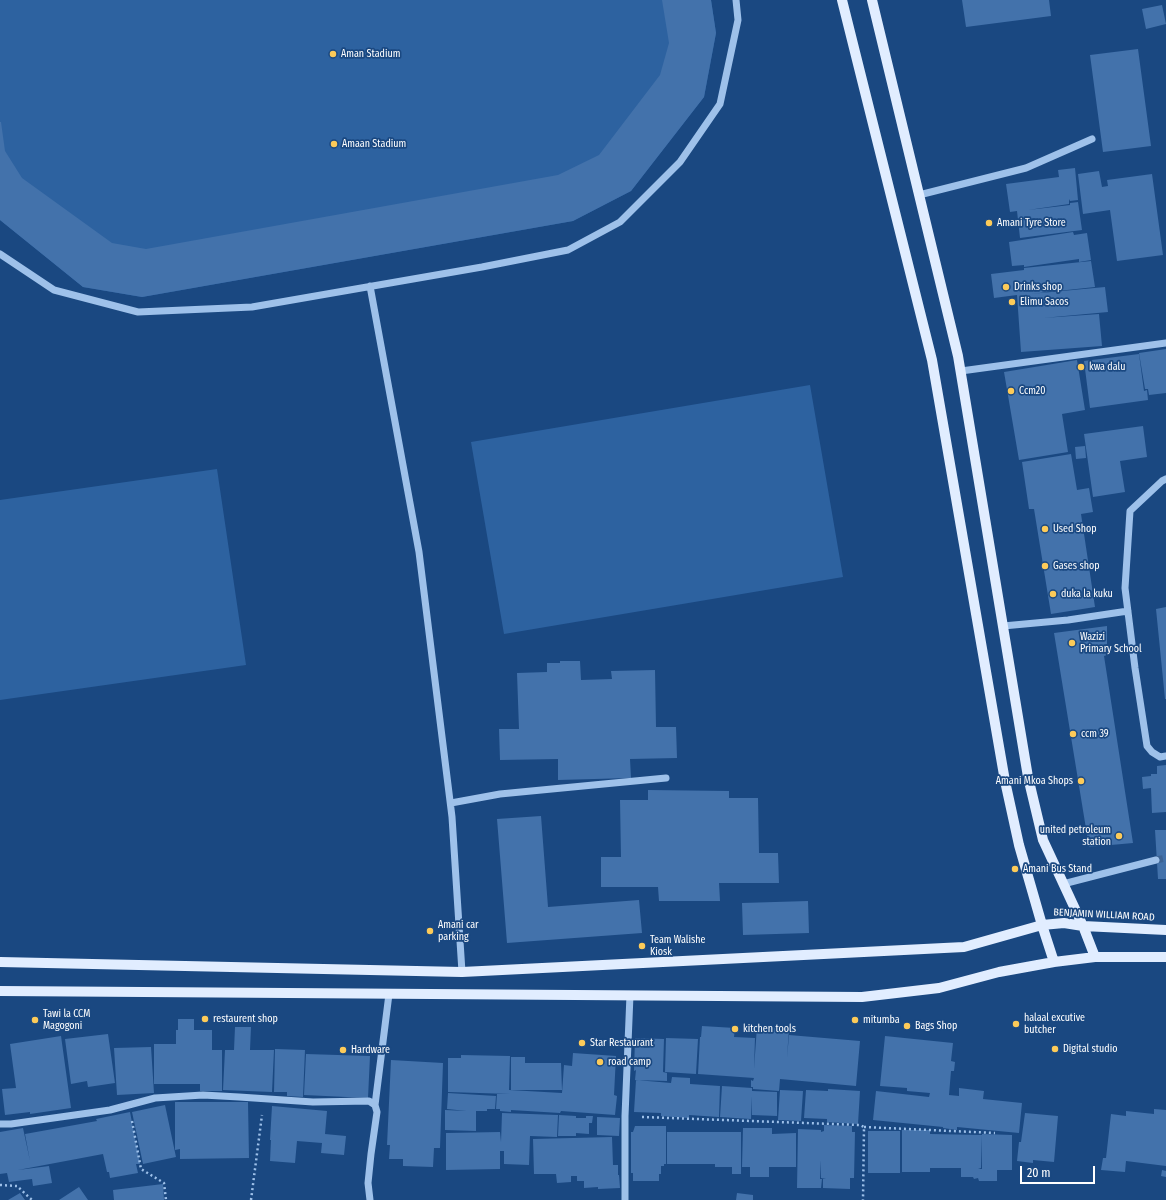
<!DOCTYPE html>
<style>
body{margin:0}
#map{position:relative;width:1166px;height:1200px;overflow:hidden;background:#1a4881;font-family:"Fira Sans Condensed",sans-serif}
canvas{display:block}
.scale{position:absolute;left:1020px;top:1166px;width:75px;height:18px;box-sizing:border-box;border:2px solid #fff;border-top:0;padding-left:5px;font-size:12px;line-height:14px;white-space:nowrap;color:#fff;-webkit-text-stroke:3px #1a4881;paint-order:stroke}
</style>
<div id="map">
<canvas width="1166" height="1200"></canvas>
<div class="scale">20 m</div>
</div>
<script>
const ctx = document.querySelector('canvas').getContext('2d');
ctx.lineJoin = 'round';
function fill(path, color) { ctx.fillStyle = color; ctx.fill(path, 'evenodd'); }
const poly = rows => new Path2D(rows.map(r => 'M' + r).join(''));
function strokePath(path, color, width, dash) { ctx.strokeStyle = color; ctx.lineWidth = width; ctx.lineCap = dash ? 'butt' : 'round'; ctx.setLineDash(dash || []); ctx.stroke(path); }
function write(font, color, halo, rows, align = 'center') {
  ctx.font = font + ' "Fira Sans Condensed",sans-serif'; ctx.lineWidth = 3.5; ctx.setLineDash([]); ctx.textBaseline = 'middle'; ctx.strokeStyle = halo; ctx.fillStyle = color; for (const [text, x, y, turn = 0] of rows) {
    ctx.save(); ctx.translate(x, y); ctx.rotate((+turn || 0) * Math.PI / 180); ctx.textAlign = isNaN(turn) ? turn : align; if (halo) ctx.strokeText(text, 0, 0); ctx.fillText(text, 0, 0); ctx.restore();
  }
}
const green = poly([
 [0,0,711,0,716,33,704,97,631,191,573,221,142,297,83,287,0,220],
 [810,385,843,577,504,634,471,442],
 [217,469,246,665,0,700,0,500]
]);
const building = poly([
 [662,0,711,0,716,33,704,97,631,191,573,221,142,297,83,287,0,220,0,122,1,122,5,151,22,178,112,243,146,249,558,175,599,155,660,75,669,43],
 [962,0,1049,0,1051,16,966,27],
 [1162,5,1166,24,1146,29,1142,9],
 [1138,49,1151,146,1103,152,1090,55],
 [1075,168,1078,200,1070,201,1069,199,1069,204,1028,210,1070,205,1070,203,1078,202,1082,230,1020,238,1017,211,1010,212,1006,184,1059,177,1058,170],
 [1099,171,1102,187,1108,186,1107,180,1152,174,1163,255,1117,261,1110,210,1083,214,1078,174],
 [1073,232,1074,235,1087,233,1091,260,1079,262,1079,259,1024,267,1024,265,1012,266,1009,242],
 [1091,261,1095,287,1030,294,1105,287,1108,312,1043,318,1099,314,1102,346,1021,352,1017,295,994,298,991,274,1024,270,1024,268],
 [1166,349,1166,393,1149,395,1148,389,1145,389,1139,353],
 [1139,354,1144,391,1147,390,1148,400,1090,408,1084,361],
 [1077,360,1085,410,1062,414,1068,452,1019,460,1004,372],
 [1143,426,1147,457,1120,461,1125,492,1093,497,1084,434],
 [1085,446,1086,458,1076,459,1075,447],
 [1071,454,1077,490,1089,488,1093,512,1081,514,1095,607,1051,614,1034,509,1029,509,1022,462],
 [1166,607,1166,699,1165,699,1156,609],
 [1107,626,1107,655,1104,656,1133,843,1089,847,1054,633],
 [560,661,580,661,581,680,612,679,611,671,655,670,656,727,676,727,677,758,630,759,631,778,558,780,558,759,500,760,499,729,519,729,517,673,547,672,547,663,560,663],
 [1166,765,1166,812,1152,813,1151,788,1143,789,1142,777,1151,776,1151,774,1157,774,1157,766],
 [648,790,729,791,729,798,758,798,759,853,778,853,779,883,719,883,720,901,659,901,658,887,601,887,601,857,621,857,620,800,648,800],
 [541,816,548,907,639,900,642,933,507,943,497,819],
 [1155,830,1166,830,1166,879,1158,879],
 [808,901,809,933,743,935,742,903],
 [178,1019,194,1019,194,1030,212,1030,212,1050,222,1050,222,1091,200,1091,200,1084,154,1084,154,1044,176,1044,176,1030,178,1030],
 [702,1026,735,1028,734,1037,755,1038,754,1069,757,1026,789,1028,787,1058,789,1035,860,1041,856,1086,780,1079,779,1091,753,1089,753,1087,751,1087,751,1080,753,1081,754,1078,698,1074,700,1037,701,1037],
 [235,1027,251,1027,250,1050,274,1050,272,1092,223,1090,225,1050,234,1050],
 [108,1034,115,1083,88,1087,87,1081,71,1084,65,1039],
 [61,1036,71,1108,30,1114,30,1112,5,1115,2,1089,16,1088,10,1044],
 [885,1036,953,1043,951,1061,955,1062,954,1071,951,1071,949,1095,959,1096,959,1088,984,1091,983,1099,1022,1103,1019,1133,957,1127,957,1130,943,1128,943,1127,873,1120,876,1091,929,1097,930,1093,907,1091,907,1088,880,1086],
 [635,1038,664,1039,663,1072,667,1073,667,1081,635,1080,636,1070,634,1071],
 [666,1038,698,1039,696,1074,665,1072],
 [151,1047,154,1093,117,1095,114,1048],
 [275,1049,305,1050,303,1097,287,1096,287,1092,274,1092],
 [573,1053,616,1056,614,1095,617,1096,615,1115,561,1111,560,1113,511,1110,511,1112,500,1111,500,1109,496,1109,497,1094,510,1094,448,1092,448,1058,461,1058,461,1055,510,1056,509,1090,562,1093,564,1065,572,1066],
 [306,1054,370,1056,368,1098,304,1095],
 [511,1057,525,1057,525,1063,561,1063,562,1090,511,1090],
 [391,1060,443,1063,440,1148,434,1148,433,1167,403,1166,403,1159,389,1159,390,1145,387,1145],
 [672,1077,690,1078,690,1084,720,1086,719,1117,689,1115,689,1118,661,1116,661,1113,634,1112,636,1080,671,1083],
 [722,1086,752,1088,752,1091,777,1092,777,1116,752,1115,752,1096,751,1119,720,1117],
 [828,1089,860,1091,858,1124,827,1122,827,1119,804,1118,806,1090,828,1091],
 [780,1090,803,1091,801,1121,778,1120],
 [448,1093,496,1096,495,1109,487,1109,487,1111,476,1111,476,1131,445,1130,445,1110,467,1111,447,1109],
 [175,1102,248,1102,249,1158,180,1159,180,1149,175,1150],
 [165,1105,176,1157,143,1164,132,1112],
 [272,1106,327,1111,325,1134,346,1136,344,1155,321,1153,322,1143,297,1141,295,1163,270,1161,271,1140,270,1140],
 [1154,1109,1166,1110,1166,1166,1126,1161,1125,1172,1101,1170,1103,1158,1106,1158,1111,1114,1126,1116,1126,1111,1154,1114],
 [130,1112,140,1164,136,1164,138,1173,110,1178,109,1172,107,1172,103,1154,18,1170,49,1166,52,1183,33,1186,32,1179,9,1182,7,1173,0,1174,0,1132,23,1128,30,1161,25,1134,97,1121,96,1119],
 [502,1113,558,1115,557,1137,530,1136,529,1165,504,1164,504,1151,500,1151,500,1169,446,1170,446,1133,500,1132,501,1142],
 [1025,1113,1058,1116,1054,1162,1033,1160,1033,1163,1017,1161,1019,1142,1021,1142],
 [559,1115,576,1116,576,1118,586,1118,586,1116,593,1116,592,1123,589,1123,589,1134,576,1133,576,1136,558,1136],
 [597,1117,620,1118,619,1136,597,1135],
 [824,1125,852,1126,852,1132,855,1132,854,1178,850,1178,850,1189,823,1188,823,1179,826,1179,821,1178,821,1160,820,1179,822,1179,821,1188,797,1188,798,1129,821,1130,821,1132,824,1131],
 [635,1126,666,1126,666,1164,664,1164,664,1166,661,1166,661,1174,659,1174,659,1181,633,1181,633,1173,631,1173,631,1132,633,1132],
 [743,1128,772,1128,772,1134,796,1133,796,1167,769,1167,769,1177,750,1177,750,1167,742,1167],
 [902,1130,930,1130,930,1152,930,1134,982,1135,981,1168,978,1169,982,1169,982,1134,1012,1135,1012,1170,997,1170,997,1181,979,1181,978,1178,974,1179,973,1177,961,1177,961,1168,930,1168,930,1172,902,1172],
 [868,1131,900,1131,900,1173,868,1173],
 [667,1132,741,1132,741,1174,732,1174,732,1167,715,1167,715,1164,667,1164],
 [612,1137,613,1165,618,1165,618,1175,619,1175,620,1188,598,1189,598,1187,584,1188,584,1181,577,1181,577,1176,571,1176,571,1182,557,1183,556,1174,534,1174,533,1139],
 [1162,1170,1166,1171,1166,1177,1161,1176],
 [163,1184,164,1200,114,1200,113,1190],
 [79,1187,88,1200,59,1200],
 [20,1193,25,1200,8,1200],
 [737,1193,753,1195,753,1200,736,1200]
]);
const minorTunnel = poly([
 [1156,860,1166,858]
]);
const path = poly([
 [642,1117,860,1125,864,1127,863,1200],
 [132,1121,141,1169,164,1183,166,1200],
 [864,1127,995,1133],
 [0,1185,17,1186,32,1200],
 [251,1200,262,1115]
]);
const minor = poly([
 [919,195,1026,168,1092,139],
 [0,254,54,290,138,312,252,307,482,267,568,250,620,222,680,162,720,104,738,20,736,0],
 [370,286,419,552,452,817,462,972],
 [961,371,1166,343],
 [1166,479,1162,481,1130,511,1125,588,1135,668,1147,746,1152,752,1160,757,1166,756],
 [1003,626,1068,620,1128,611],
 [451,803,500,794,666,778],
 [1063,884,1156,860],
 [375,1105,389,994],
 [0,1124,11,1124,110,1110,155,1098,203,1095,239,1097,313,1102,369,1101,375,1105,377,1112,371,1154,368,1183,370,1200],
 [625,1200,625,1116,630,995]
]);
const major = poly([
 [842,0,932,360,1005,781,1019,845,1042,925,1054,962],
 [872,0,958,356,1028,777,1043,840,1083,926,1095,957],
 [0,962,462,972,964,947,1042,925,1064,923,1083,926,1166,930],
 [0,991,862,997,939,988,999,972,1054,962,1095,957,1166,957]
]);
const markers = [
 [333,54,4,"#fdcb59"],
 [334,144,4,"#fdcb59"],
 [989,223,4,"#fdcb59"],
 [1006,287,4,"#fdcb59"],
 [1012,302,4,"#fdcb59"],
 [1081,367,4,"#fdcb59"],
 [1011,391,4,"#fdcb59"],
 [1045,529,4,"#fdcb59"],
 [1045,566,4,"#fdcb59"],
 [1053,594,4,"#fdcb59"],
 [1072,643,4,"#fdcb59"],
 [1073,734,4,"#fdcb59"],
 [1081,781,4,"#fdcb59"],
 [1119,836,4,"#fdcb59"],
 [1015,869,4,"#fdcb59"],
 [430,931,4,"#fdcb59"],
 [642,946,4,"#fdcb59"],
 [205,1019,4,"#fdcb59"],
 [35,1020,4,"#fdcb59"],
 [855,1020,4,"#fdcb59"],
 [1016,1024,4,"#fdcb59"],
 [907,1026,4,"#fdcb59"],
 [735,1029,4,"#fdcb59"],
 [582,1043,4,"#fdcb59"],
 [1055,1049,4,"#fdcb59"],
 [343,1050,4,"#fdcb59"],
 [600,1062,4,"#fdcb59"]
];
const poiNames = [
 ["Aman Stadium",341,54],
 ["Amaan Stadium",342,144],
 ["Amani Tyre Store",997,223],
 ["Drinks shop",1014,287],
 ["Elimu Sacos",1020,302],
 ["kwa dalu",1089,367],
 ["Ccm20",1019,391],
 ["Used Shop",1053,529],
 ["Gases shop",1053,566],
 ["duka la kuku",1061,594],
 ["Wazizi",1080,637],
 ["Primary School",1080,649],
 ["ccm 39",1081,734],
 ["Amani Mkoa Shops",1073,781,"right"],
 ["united petroleum",1111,830,"right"],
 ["station",1111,842,"right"],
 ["Amani Bus Stand",1023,869],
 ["Amani car",438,925],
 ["parking",438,937],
 ["Team Walishe",650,940],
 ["Kiosk",650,952],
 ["Tawi la CCM",43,1014],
 ["Magogoni",43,1026],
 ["halaal excutive",1024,1018],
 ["butcher",1024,1030],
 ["restaurent shop",213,1019],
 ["mitumba",863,1020],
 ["Bags Shop",915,1026],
 ["kitchen tools",743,1029],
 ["Star Restaurant",590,1043],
 ["Digital studio",1063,1049],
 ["Hardware",351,1050],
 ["road camp",608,1062]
];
const streetNames = [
 ["BENJAMIN WILLIAM ROAD",1104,915,3]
];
fill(green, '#2d62a0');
fill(building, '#4372ab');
strokePath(minorTunnel, '#3c6394', 7, [7, 3.5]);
strokePath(path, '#9ec1ea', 2.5, [2, 3]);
strokePath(minor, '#9ec1ea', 7);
strokePath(major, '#e1edff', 10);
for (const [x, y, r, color] of markers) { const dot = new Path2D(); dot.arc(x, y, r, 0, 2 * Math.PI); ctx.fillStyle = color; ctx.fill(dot); strokePath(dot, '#1a4881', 1.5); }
write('10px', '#fff', '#1a4881', poiNames, 'left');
write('10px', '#fff', '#1a4881', streetNames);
</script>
